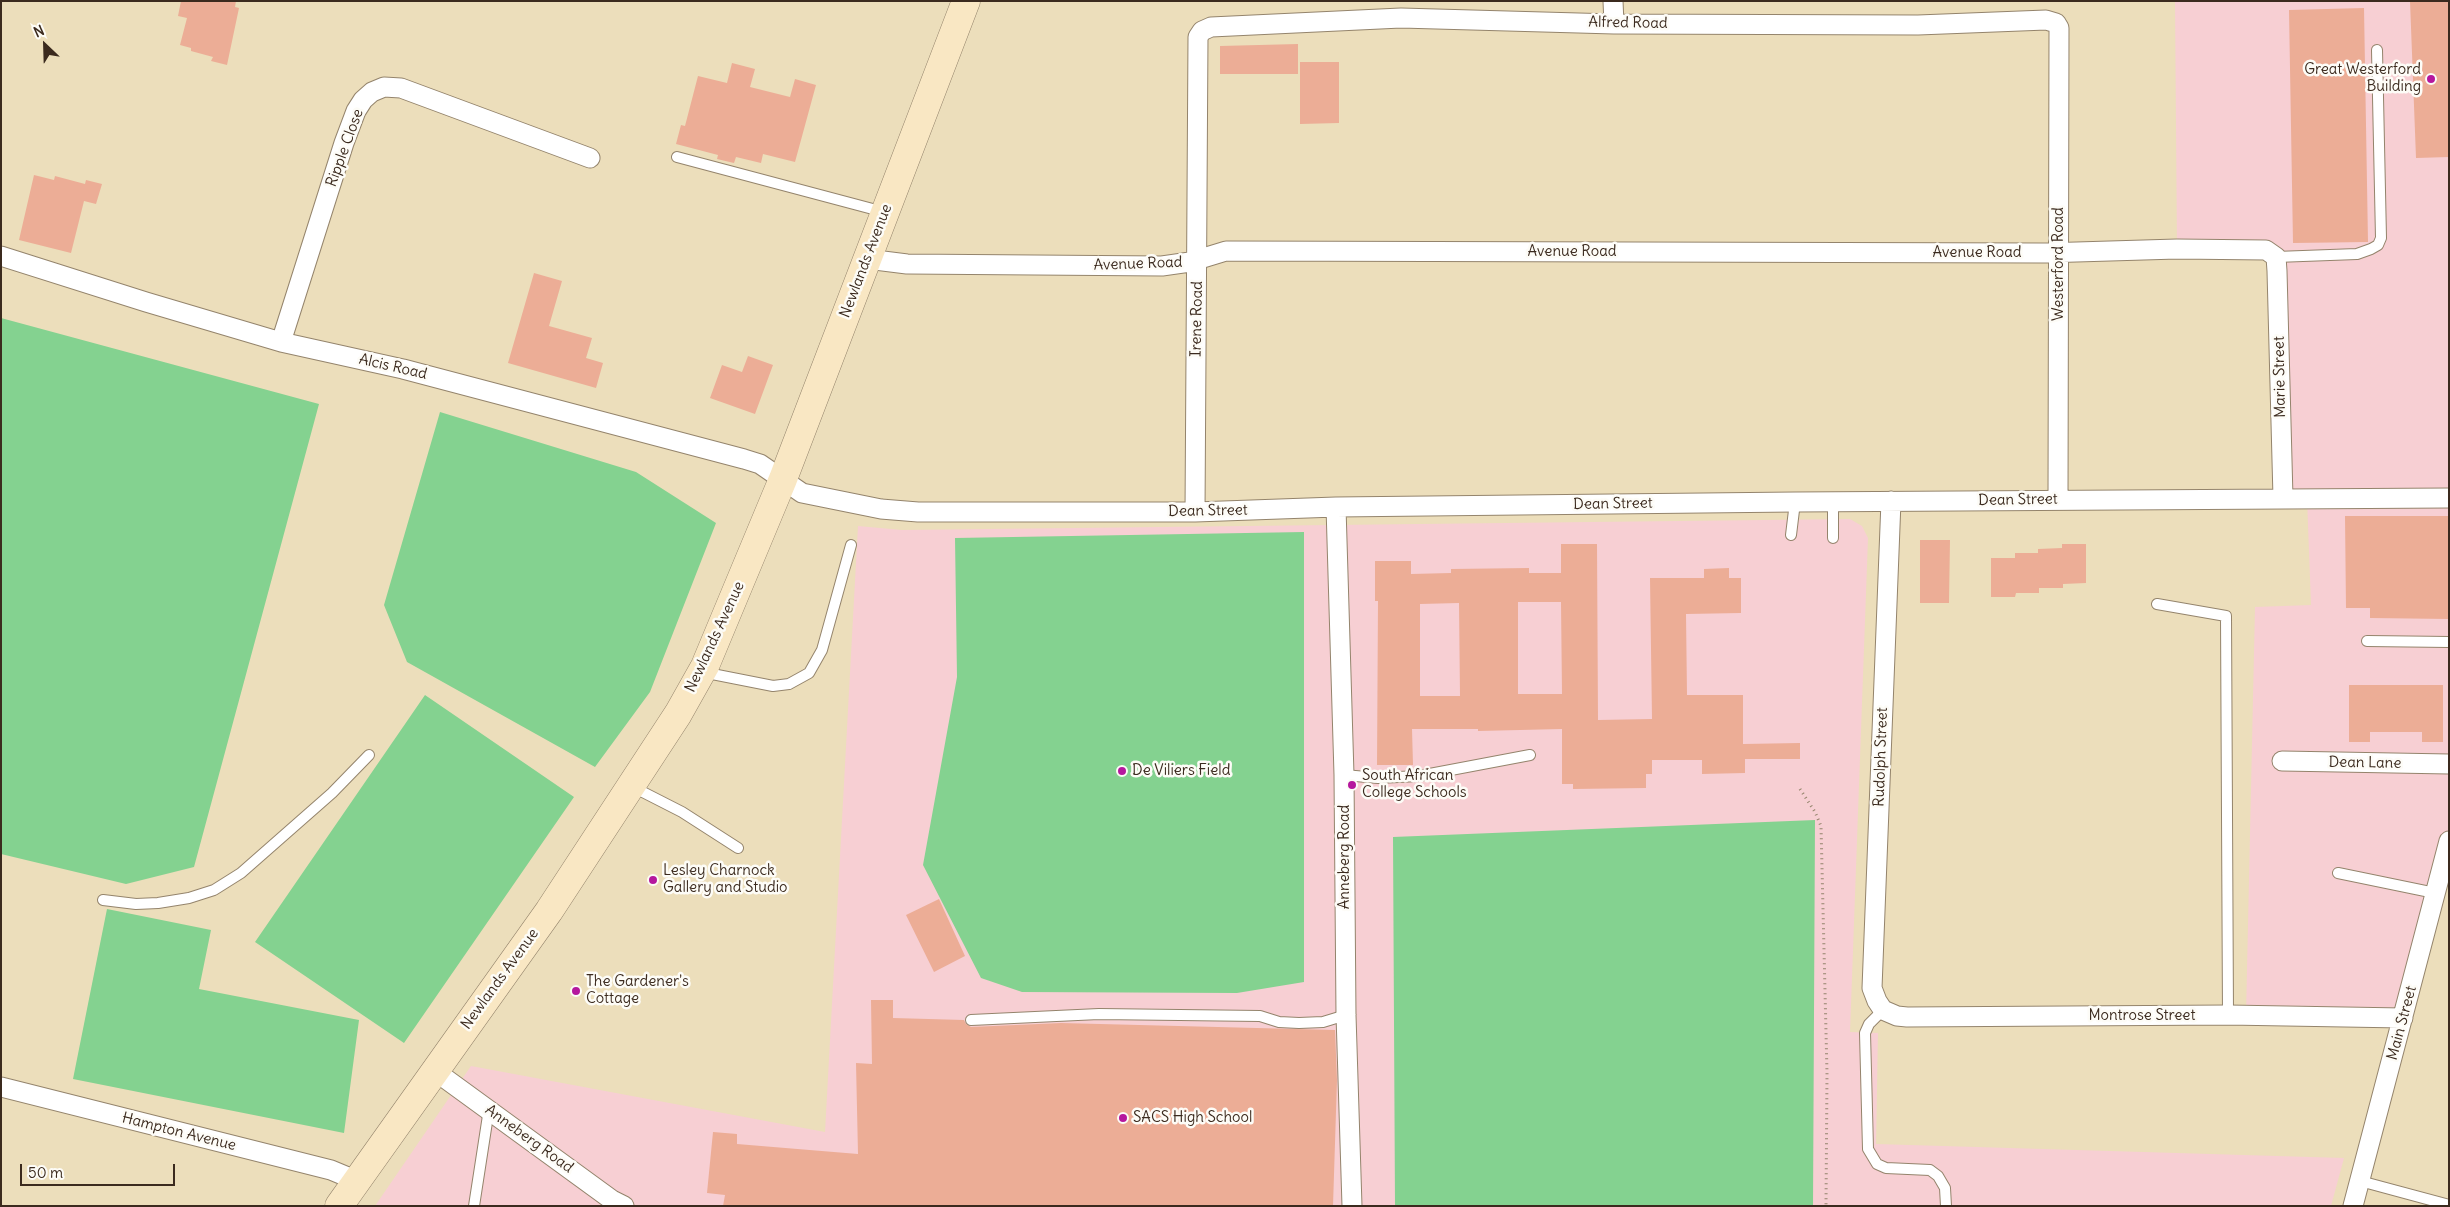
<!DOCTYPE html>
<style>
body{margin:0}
#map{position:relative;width:2450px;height:1207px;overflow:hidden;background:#ecdebb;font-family:Delius,sans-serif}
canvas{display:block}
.frame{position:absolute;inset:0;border:2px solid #3b2a1e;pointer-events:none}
.north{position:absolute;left:20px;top:20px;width:50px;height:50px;-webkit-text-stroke:4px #fdfcf7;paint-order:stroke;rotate:336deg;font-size:14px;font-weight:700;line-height:20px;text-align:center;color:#3b2a1e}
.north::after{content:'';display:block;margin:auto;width:18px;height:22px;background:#3b2a1e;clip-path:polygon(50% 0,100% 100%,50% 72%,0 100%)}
.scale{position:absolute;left:20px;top:1164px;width:155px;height:22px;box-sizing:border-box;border:2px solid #3b2a1e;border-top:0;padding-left:6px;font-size:15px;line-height:18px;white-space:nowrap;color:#3b2a1e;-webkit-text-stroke:4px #fdfcf7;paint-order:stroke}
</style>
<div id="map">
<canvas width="2450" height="1207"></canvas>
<div class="frame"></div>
<div class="north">N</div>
<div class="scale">50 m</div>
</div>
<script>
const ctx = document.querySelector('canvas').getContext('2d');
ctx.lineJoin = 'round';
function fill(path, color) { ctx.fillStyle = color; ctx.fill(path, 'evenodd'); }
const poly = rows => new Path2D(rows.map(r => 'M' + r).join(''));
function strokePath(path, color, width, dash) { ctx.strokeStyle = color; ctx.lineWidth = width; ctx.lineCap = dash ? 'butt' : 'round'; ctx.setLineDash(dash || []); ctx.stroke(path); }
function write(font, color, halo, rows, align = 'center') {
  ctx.font = font + ' Delius,sans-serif'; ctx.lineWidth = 5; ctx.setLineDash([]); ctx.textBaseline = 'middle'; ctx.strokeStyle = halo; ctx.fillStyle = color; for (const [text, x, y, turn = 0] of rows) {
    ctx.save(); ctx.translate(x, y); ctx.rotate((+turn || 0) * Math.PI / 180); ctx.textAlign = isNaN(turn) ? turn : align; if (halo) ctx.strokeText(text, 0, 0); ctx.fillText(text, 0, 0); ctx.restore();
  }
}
const built = poly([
 [2175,1,2449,1,2449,841,2403,1018,2246,1015,2255,607,2311,605,2307,498,2283,498,2276,257,2177,249],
 [1850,519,1862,526,1868,538,1850,1032,1878,1033,1876,1144,2344,1158,2331,1206,375,1206,471,1066,825,1132,858,526,902,530]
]);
const green = poly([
 [1,318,319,404,194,867,126,884,1,854],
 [440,412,636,472,716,523,650,692,595,767,407,662,384,605],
 [1304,532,1304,982,1237,993,1022,992,981,978,923,865,957,677,955,538],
 [425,695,574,797,404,1043,255,942],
 [1815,820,1813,1206,1395,1206,1393,837],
 [107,909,211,930,199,989,359,1020,344,1133,73,1079]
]);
const building = poly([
 [181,1,236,1,235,7,239,8,227,65,211,61,213,57,191,51,191,48,180,45,187,18,178,16],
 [2410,1,2449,1,2449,157,2416,158],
 [2364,8,2368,242,2293,243,2289,10],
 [1298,44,1298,74,1220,74,1220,46],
 [1300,62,1339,62,1339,123,1300,124],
 [732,63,755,69,750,87,790,97,795,79,816,85,795,162,763,154,761,163,736,157,734,163,717,159,718,155,676,144,681,125,685,126,698,76,727,83],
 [34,175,54,180,55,176,85,184,86,180,102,184,96,204,84,201,71,253,19,240],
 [534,273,562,281,549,326,592,338,586,358,603,363,596,388,508,363],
 [748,356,773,365,755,414,710,398,722,365,742,372],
 [2345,516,2449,516,2449,619,2370,618,2370,608,2346,608],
 [1920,540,1950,540,1949,603,1920,603],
 [1561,544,1597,544,1598,720,1652,719,1650,578,1704,578,1704,569,1729,568,1729,578,1741,578,1741,613,1686,614,1687,695,1743,695,1743,744,1800,743,1800,759,1745,759,1745,773,1702,774,1702,760,1652,760,1652,774,1646,774,1646,788,1573,789,1573,784,1562,784,1562,729,1478,731,1478,729,1412,729,1413,765,1377,765,1378,601,1375,601,1375,561,1411,561,1411,574,1451,573,1451,569,1529,568,1529,573,1561,573],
 [1518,602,1561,602,1562,694,1518,694],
 [1459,603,1460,696,1420,696,1420,604],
 [2062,544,2086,544,2086,583,2063,584,2063,588,2039,588,2039,593,2016,593,2015,597,1991,597,1991,558,2015,558,2015,553,2038,553,2038,549,2062,548],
 [2349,685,2443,685,2443,742,2422,742,2422,732,2370,732,2370,742,2349,742],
 [939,899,965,956,934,972,906,915],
 [871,1000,893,1000,893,1018,964,1020,966,1024,971,1027,1061,1023,1335,1030,1337,1080,1333,1206,723,1206,725,1195,707,1193,713,1132,737,1134,737,1144,858,1154,856,1063,872,1064]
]);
const path = poly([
 [1800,789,1815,812,1821,826,1827,1073,1826,1206]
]);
const lane = poly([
 [677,157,884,212],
 [2276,257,2357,254,2371,249,2378,245,2381,238,2377,50],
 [1791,535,1795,502],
 [1833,538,1833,502],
 [2157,604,2226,616,2228,1015],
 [2367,641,2449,642],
 [702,672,773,686,789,684,809,673,822,650,851,545],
 [1344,775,1378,778,1419,776,1530,755],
 [631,786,682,812,738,848],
 [2338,873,2435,893],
 [103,900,136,904,158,903,189,898,214,890,241,873,332,793,369,755],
 [1883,1010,1869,1024,1865,1033,1868,1149,1877,1164,1886,1168,1930,1170,1938,1176,1945,1188,1946,1206],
 [971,1020,1099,1014,1260,1016,1279,1022,1299,1023,1323,1022,1346,1015],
 [2360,1181,2449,1205],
 [474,1206,489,1109]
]);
const street = poly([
 [1613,1,1614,24],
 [1,256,146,302,281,342,403,369,744,459,760,464,802,493,881,509,918,512,1195,512,1336,507,1795,502,2449,498],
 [867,259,907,264,1162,266,1190,262,1226,251,2043,253,2177,249,2266,250,2276,257,2277,271,2283,498],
 [281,342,344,143,356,111,363,100,372,92,384,87,401,88,590,158],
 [1891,501,1872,988,1877,1001,1883,1010,1897,1016,1907,1017,2228,1015,2403,1018],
 [1336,507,1344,775,1346,1015,1352,1206],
 [1195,512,1198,37,1202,31,1211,27,1401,18,1614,24,1918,25,2046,20,2056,23,2059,28,2058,499],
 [2282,761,2449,764],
 [435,1071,612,1200,624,1206],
 [1,1087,331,1170,355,1180],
 [2353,1206,2449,841]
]);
const secondary = poly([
 [339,1206,549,911,678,714,705,666,783,479,966,1]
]);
const markers = [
 [2431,79,5,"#b5179e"],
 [1122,771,5,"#b5179e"],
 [1352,785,5,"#b5179e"],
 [653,880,5,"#b5179e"],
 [576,991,5,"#b5179e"],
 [1123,1118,5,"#b5179e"]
];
const streetNames = [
 ["Alfred Road",1628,23,1],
 ["Ripple Close",345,148,-70],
 ["Avenue Road",1572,252],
 ["Avenue Road",1977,253],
 ["Newlands Avenue",866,261,-69],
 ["Avenue Road",1138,264,-2],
 ["Westerford Road",2059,264,-90],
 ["Irene Road",1197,319,-89],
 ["Alcis Road",393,367,13],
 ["Marie Street",2280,377,-91],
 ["Dean Street",2018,500,-1],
 ["Dean Street",1613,504,-1],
 ["Dean Street",1208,511,-1],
 ["Newlands Avenue",715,637,-65],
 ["Rudolph Street",1881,757,-88],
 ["Dean Lane",2365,763,1],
 ["Anneberg Road",1345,857,-90],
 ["Newlands Avenue",500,979,-54],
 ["Montrose Street",2142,1016],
 ["Main Street",2402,1023,-75],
 ["Hampton Avenue",179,1132,14],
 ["Anneberg Road",529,1139,36]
];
const poiNames = [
 ["Great Westerford",2421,70,"right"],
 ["Building",2421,87,"right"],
 ["De Viliers Field",1132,771],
 ["South African",1362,776],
 ["College Schools",1362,793],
 ["Lesley Charnock",663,871],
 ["Gallery and Studio",663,888],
 ["The Gardener's",586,982],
 ["Cottage",586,999],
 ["SACS High School",1133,1118]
];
fill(built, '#f7cfd3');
fill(green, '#84d290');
fill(building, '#ecad96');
strokePath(lane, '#94846c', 12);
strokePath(street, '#94846c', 21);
strokePath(secondary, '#94846c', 29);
strokePath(path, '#94846c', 3, [1, 4]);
strokePath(lane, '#fff', 10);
strokePath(street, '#fff', 19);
strokePath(secondary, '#f9e7c3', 28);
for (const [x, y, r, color] of markers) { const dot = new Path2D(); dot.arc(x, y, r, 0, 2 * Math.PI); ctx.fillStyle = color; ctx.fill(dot); strokePath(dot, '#fdfcf7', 2); }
write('15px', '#3b2a1e', '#fdfcf7', streetNames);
write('15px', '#3b2a1e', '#fdfcf7', poiNames, 'left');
</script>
